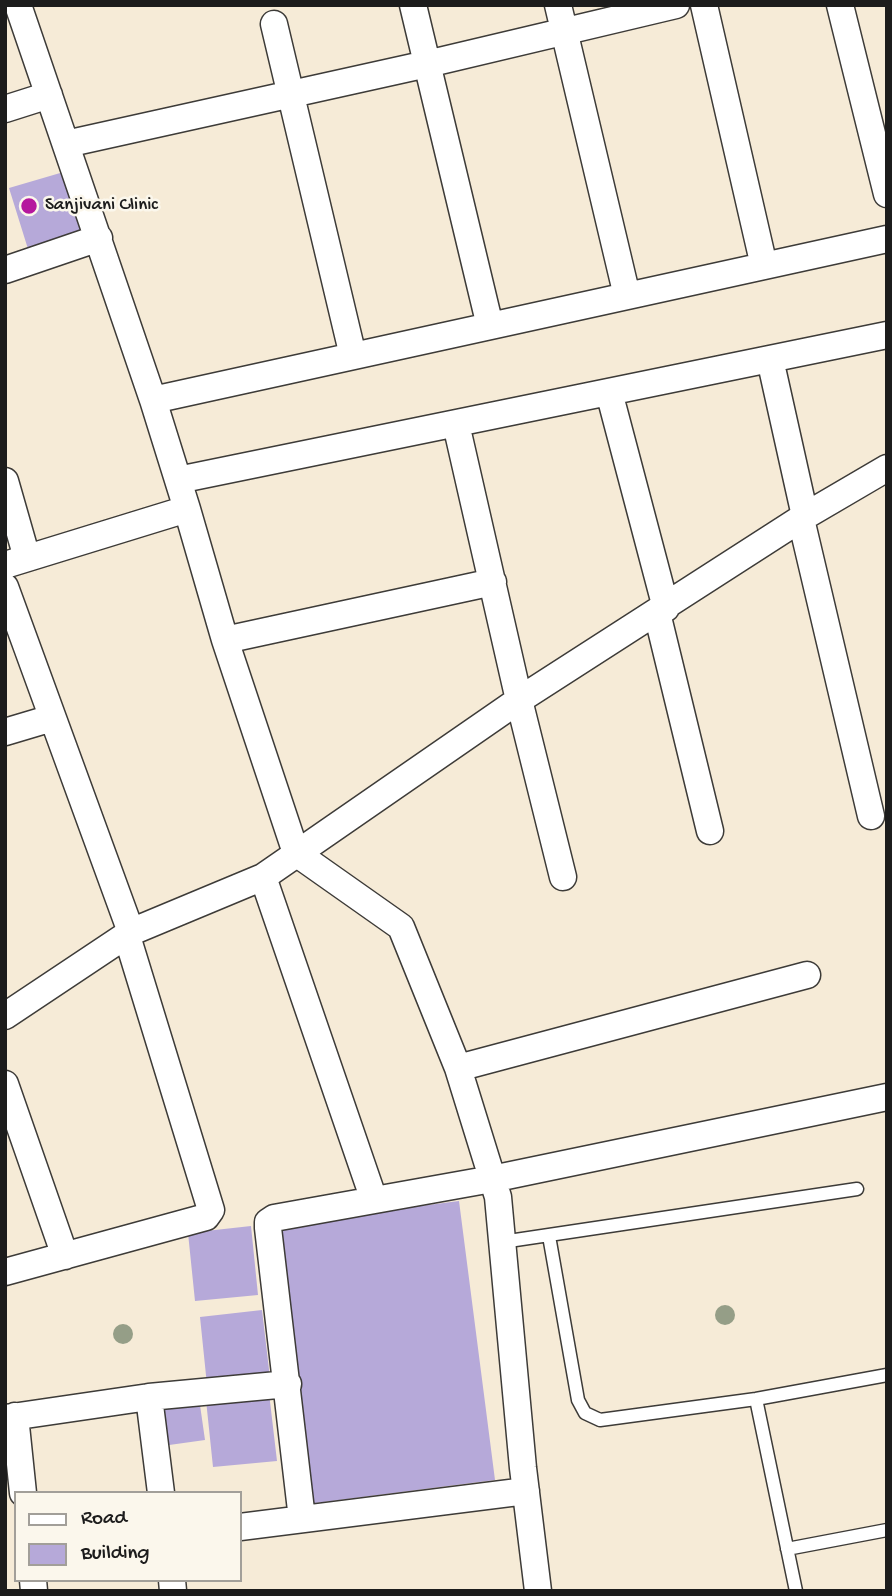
<!DOCTYPE html>
<style>
body{margin:0}
#map{position:relative;width:892px;height:1596px;overflow:hidden;background:#f6ebd7;font-family:"Gochi Hand",sans-serif}
canvas{display:block}
.frame{position:absolute;inset:0;border:7px solid #1c1c1c;pointer-events:none}
.legend{position:absolute;left:14px;top:1491px;width:228px;height:91px;box-sizing:border-box;background:#fbf7ec;border:2px solid #a29f99;margin:0;padding:9px 12px;list-style:none;font-size:21px;color:#1c1c1c}
.legend li{display:flex;align-items:center;gap:14px;height:35px}
.legend b{width:35px;border:2px solid #a29f99}
</style>
<div id="map">
<canvas width="892" height="1596"></canvas>
<div class="frame"></div>
<ul class="legend">
<li><b style="height:9px;background:#fff"></b>Road</li>
<li><b style="height:19px;background:#b6a9d9"></b>Building</li>
</ul>
</div>
<script>
const ctx = document.querySelector('canvas').getContext('2d');
ctx.lineJoin = 'round';
function fill(path, color) { ctx.fillStyle = color; ctx.fill(path, 'evenodd'); }
const poly = rows => new Path2D(rows.map(r => 'M' + r).join(''));
function strokePath(path, color, width, dash) { ctx.strokeStyle = color; ctx.lineWidth = width; ctx.lineCap = dash ? 'butt' : 'round'; ctx.setLineDash(dash || []); ctx.stroke(path); }
function write(font, color, halo, rows, align = 'center') {
  ctx.font = font + ' "Gochi Hand",sans-serif'; ctx.lineWidth = 5; ctx.setLineDash([]); ctx.textBaseline = 'middle'; ctx.strokeStyle = halo; ctx.fillStyle = color; for (const [text, x, y, turn = 0] of rows) {
    ctx.save(); ctx.translate(x, y); ctx.rotate((+turn || 0) * Math.PI / 180); ctx.textAlign = isNaN(turn) ? turn : align; if (halo) ctx.strokeText(text, 0, 0); ctx.fillText(text, 0, 0); ctx.restore();
  }
}
const building = poly([
 [67,171,86,231,28,249,9,188],
 [459,1201,495,1480,308,1504,273,1225],
 [251,1226,258,1295,195,1301,188,1233],
 [262,1310,270,1378,207,1385,200,1317],
 [269,1393,277,1461,213,1467,206,1400],
 [200,1405,205,1440,162,1446,157,1410]
]);
const lane = poly([
 [549,1236,578,1400,585,1413,600,1420,756,1399,887,1375],
 [502,1242,857,1189],
 [756,1399,796,1591],
 [787,1549,887,1530]
]);
const street = poly([
 [18,5,153,400,187,509,225,640,296,853,401,927,458,1068,498,1197,523,1468,538,1591],
 [413,5,490,326],
 [558,5,627,296],
 [704,5,764,266],
 [840,5,887,194],
 [274,24,353,356],
 [5,109,49,95],
 [66,144,427,64,676,5],
 [5,270,99,238],
 [770,359,805,516],
 [609,392,666,608],
 [153,400,887,239],
 [456,424,519,700,563,877],
 [178,480,887,335],
 [5,481,27,558],
 [801,519,871,816],
 [5,565,187,509],
 [5,587,131,932],
 [657,613,710,831],
 [225,640,493,582],
 [5,732,52,718],
 [263,877,374,1200],
 [5,1016,131,932,263,877,519,700,805,516,887,468],
 [458,1068,807,975],
 [5,1084,65,1256],
 [5,1272,206,1217,211,1210,127,936],
 [149,1397,288,1384],
 [15,1416,23,1493],
 [5,1418,149,1397,161,1493],
 [302,1519,268,1228,268,1222,274,1218,492,1179,887,1097],
 [240,1527,526,1491],
 [33,1580,34,1591],
 [172,1580,173,1591]
]);
const trees = [
 [725,1315],
 [123,1334]
];
const markers = [
 [29,206,9,"#b5179e"]
];
const poiNames = [
 ["Sanjivani Clinic",45,206]
];
fill(building, '#b6a9d9');
strokePath(lane, '#3d3b38', 15);
strokePath(street, '#3d3b38', 29);
strokePath(lane, '#fff', 12);
strokePath(street, '#fff', 26);
ctx.fillStyle = '#959e87';
for (const [x, y] of trees) { ctx.beginPath(); ctx.arc(x, y, 10, 0, 2 * Math.PI); ctx.fill(); }
for (const [x, y, r, color] of markers) { const dot = new Path2D(); dot.arc(x, y, r, 0, 2 * Math.PI); ctx.fillStyle = color; ctx.fill(dot); strokePath(dot, '#fbf7ec', 2.5); }
write('19px', '#1c1c1c', '#fbf7ec', poiNames, 'left');
</script>
